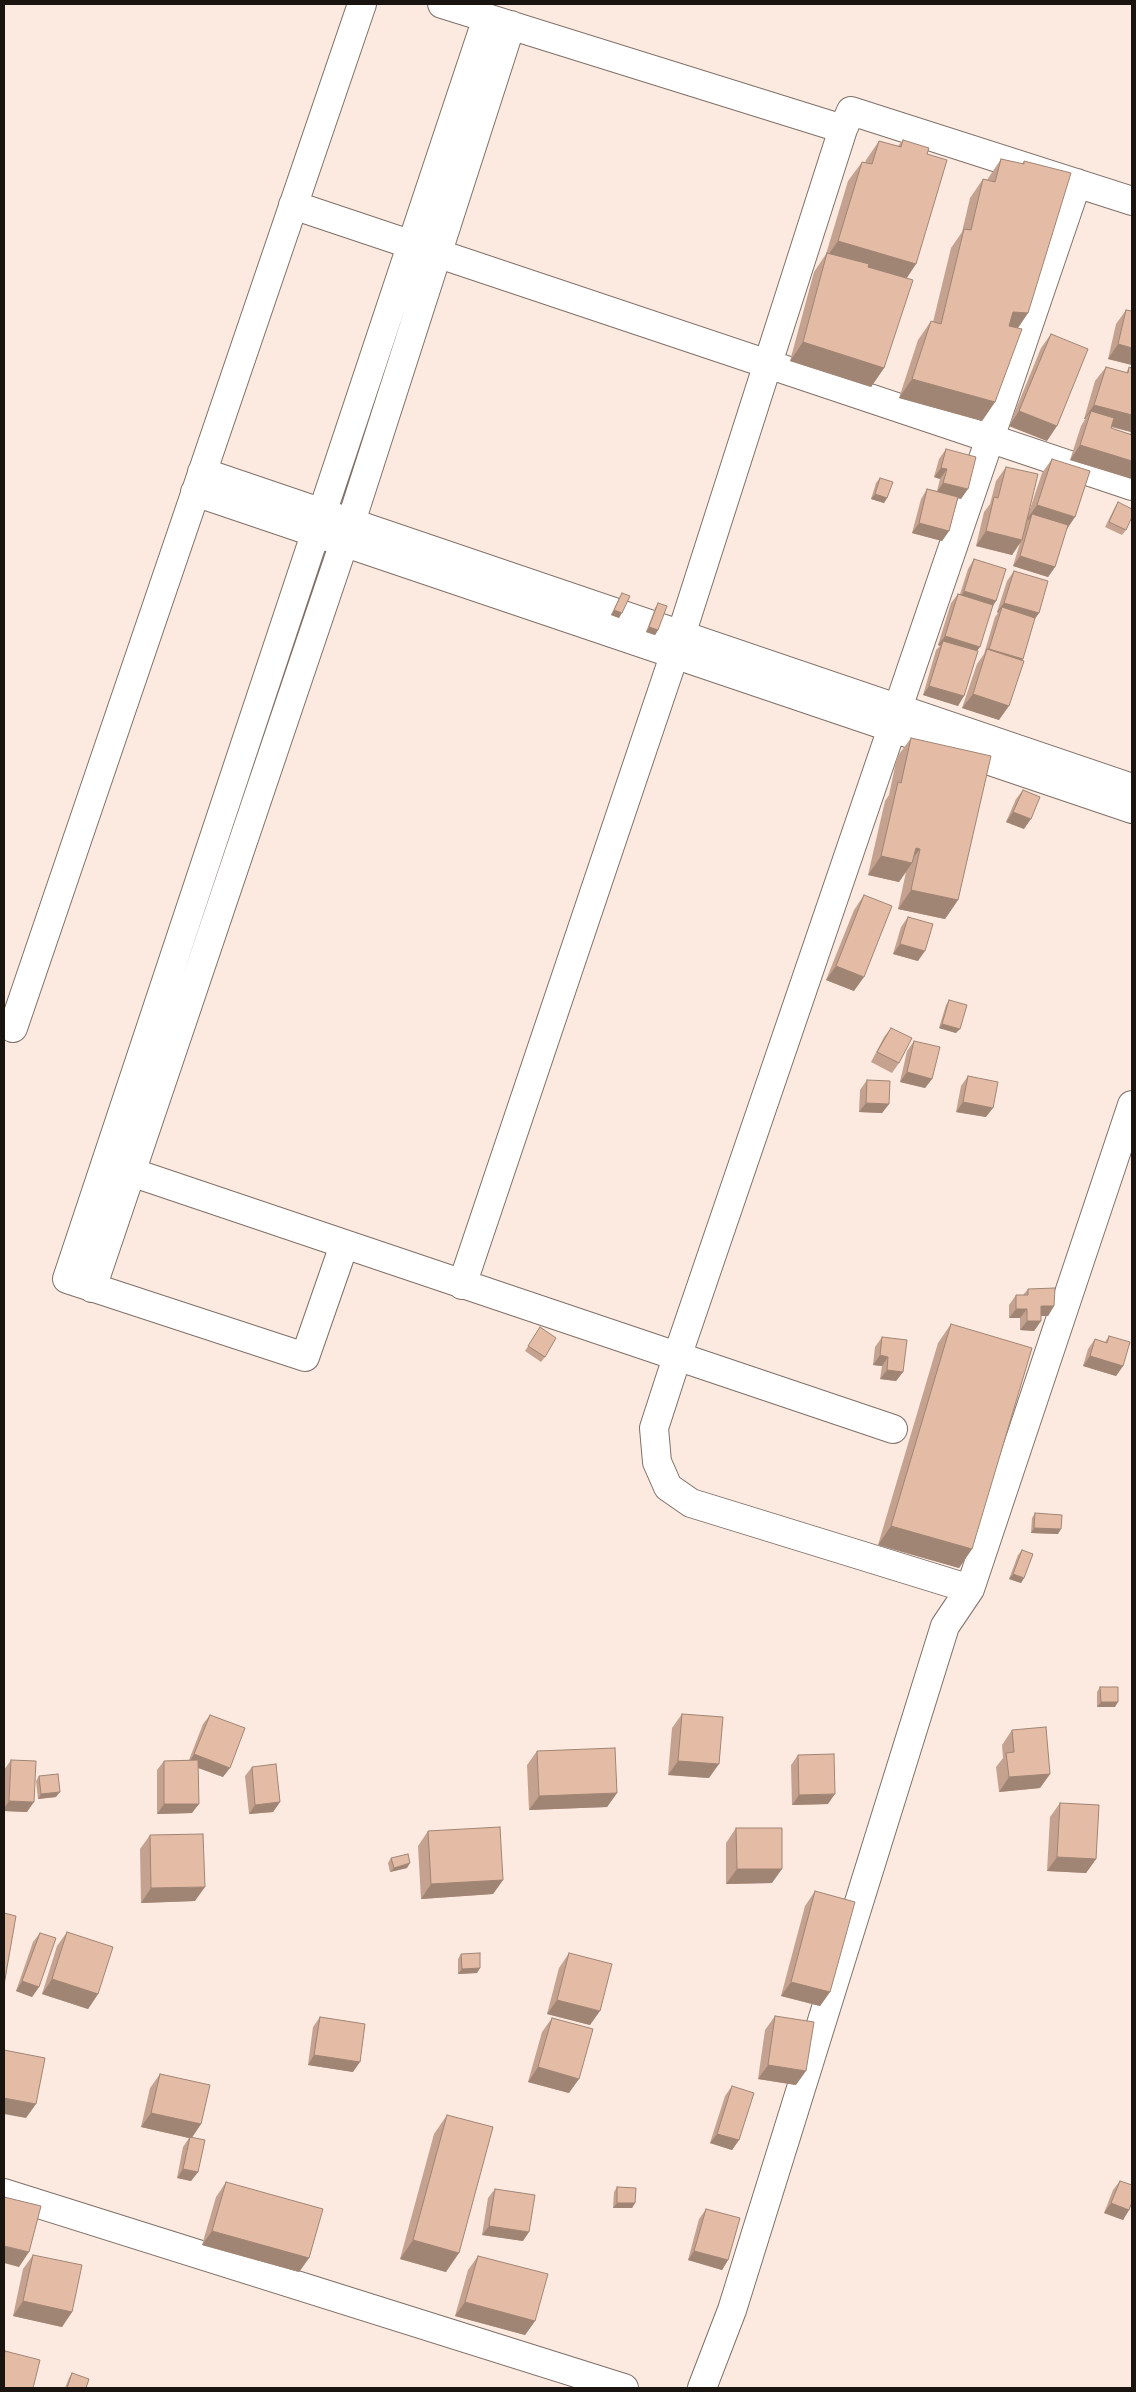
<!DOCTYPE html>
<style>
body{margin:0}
#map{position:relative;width:1136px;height:2392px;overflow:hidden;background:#fceae0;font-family:Rubik,sans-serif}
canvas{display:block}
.frame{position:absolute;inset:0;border:5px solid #1a1411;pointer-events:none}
</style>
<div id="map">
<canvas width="1136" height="2392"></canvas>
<div class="frame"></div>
</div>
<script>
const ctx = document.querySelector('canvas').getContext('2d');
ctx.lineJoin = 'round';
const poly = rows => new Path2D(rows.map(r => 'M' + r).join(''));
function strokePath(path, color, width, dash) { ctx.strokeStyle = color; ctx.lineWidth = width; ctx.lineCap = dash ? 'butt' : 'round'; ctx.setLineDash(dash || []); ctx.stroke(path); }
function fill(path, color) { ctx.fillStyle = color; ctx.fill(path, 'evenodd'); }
const minor = poly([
 [442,4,843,129],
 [293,205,1132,486],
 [202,472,1132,788],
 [195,492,1132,809],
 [898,708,1077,183],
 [892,728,677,1357,654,1428,657,1462,668,1487,691,1503,970,1589],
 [13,1028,362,4],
 [131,1172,893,1429],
 [344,1245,305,1357,67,1279,487,18],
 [462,1285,681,635,843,129,851,111,1132,201],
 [92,1288,351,522,511,25],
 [4,2193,624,2388],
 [702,2388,732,2310,945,1626,970,1589,1132,1105]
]);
const wall = poly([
 [903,140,927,154,916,264,907,278,884,368,871,387,790,361,814,272,826,254,848,181,862,162,865,163,866,160,879,141,898,146],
 [1001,159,1022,164,1024,161,1028,313,1018,328,995,402,982,421,899,398,918,340,931,321,933,322,951,248,962,232,970,198,983,179,987,180],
 [1126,310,1132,311,1132,365,1108,359,1116,324],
 [1051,334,1047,441,1009,426,1041,348],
 [1106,367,1126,373,1129,367,1132,368,1132,479,1070,460,1081,426,1085,419,1084,419,1095,381],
 [1111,427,1131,432,1130,434,1111,428],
 [946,449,961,499,958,498,949,531,942,541,912,533,921,499,927,489,937,491,940,479,934,477,939,459],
 [1052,459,1066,530,1055,567,1048,577,1013,566,1020,543,1012,555,976,546,984,512,990,504,996,481,1006,467,1027,518,1042,473],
 [880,478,887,498,884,503,871,499,876,483],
 [1118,502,1126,530,1122,535,1105,527,1115,507],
 [974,559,996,601,993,606,958,706,923,695,936,650,940,646,938,645,951,603,958,594,960,594,968,569],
 [1014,571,1039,613,1035,618,1022,661,999,720,962,708,977,664,984,654,995,617,998,613,997,612,1007,581],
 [622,593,619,618,611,615,619,598],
 [658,603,658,630,655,635,646,632,655,608],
 [911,738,958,900,945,919,898,909,906,872,899,882,868,875,885,801,889,795,897,757],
 [1023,790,1024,829,1006,822,1016,799],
 [864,895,854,991,826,980,854,910],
 [908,917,918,961,893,954,901,927],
 [949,1000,956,1033,939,1028,946,1005],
 [891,1028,899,1063,892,1073,871,1062,884,1037],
 [914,1041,932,1079,925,1088,900,1082,907,1051],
 [968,1076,986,1117,956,1112,961,1086],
 [867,1080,889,1104,882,1113,859,1112,860,1090],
 [1028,1289,1054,1306,1048,1316,1041,1316,1041,1321,1034,1331,1020,1330,1020,1318,1009,1318,1009,1305,1016,1295,1023,1295],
 [951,1324,972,1549,959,1568,878,1545,938,1343],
 [540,1327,545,1357,541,1362,525,1351],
 [1109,1336,1123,1366,1116,1376,1083,1366,1088,1349,1095,1339,1105,1342],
 [882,1337,903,1372,896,1381,880,1379,882,1366,873,1365,875,1347],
 [1035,1513,1058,1534,1031,1533,1032,1518],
 [1022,1550,1024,1578,1021,1583,1009,1579,1018,1555],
 [1100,1687,1115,1707,1097,1707,1097,1692],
 [682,1714,709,1778,668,1775,672,1728],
 [210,1715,223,1777,198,1768,192,1813,157,1814,157,1770,164,1761,189,1760,203,1724],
 [1012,1730,1050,1774,1040,1788,999,1792,996,1767,1003,1758,1002,1745],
 [537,1751,617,1793,607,1807,529,1810,527,1765],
 [798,1755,828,1804,792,1805,791,1765],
 [11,1760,27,1812,4,1811,4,1770],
 [252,1767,280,1802,273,1812,249,1814,245,1776],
 [39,1776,56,1797,38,1799,36,1781],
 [1060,1803,1096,1859,1086,1873,1047,1871,1050,1817],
 [736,1828,772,1883,726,1884,726,1843],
 [428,1831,503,1880,493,1894,421,1899,418,1846],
 [150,1835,195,1901,141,1903,140,1849],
 [391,1858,407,1868,390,1872,388,1863],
 [815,1891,830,1992,820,2006,781,1996,805,1906],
 [67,1932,98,1994,88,2009,42,1994,57,1946],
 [40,1933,39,1987,32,1997,16,1991,33,1942],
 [569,1953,590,2025,547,2014,559,1968],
 [461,1954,480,1968,477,1973,458,1974,458,1959],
 [775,2016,796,2085,758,2079,765,2030],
 [320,2017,353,2072,308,2065,313,2027],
 [552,2018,569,2093,528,2082,542,2032],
 [160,2074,201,2124,192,2137,198,2172,191,2181,177,2178,183,2147,189,2138,141,2127,150,2088],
 [732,2086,739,2140,732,2150,710,2143,725,2096],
 [447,2115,446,2272,400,2259,434,2134],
 [1120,2181,1129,2210,1123,2220,1104,2213,1113,2190],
 [226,2182,309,2258,299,2272,202,2245,216,2197],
 [617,2187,635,2203,632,2208,613,2208,614,2192],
 [495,2189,523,2241,482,2235,488,2198],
 [706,2209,728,2260,722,2270,688,2260,699,2219],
 [33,2255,72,2312,62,2327,13,2316,23,2269],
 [478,2256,535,2321,525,2335,455,2316,468,2270],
 [72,2373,86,2388,65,2388,69,2378]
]);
const shadedWall = poly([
 [838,241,916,264,903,283,826,258],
 [1013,312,1028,313,1015,332,1000,331],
 [803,342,884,368,871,387,790,361],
 [1118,344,1132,348,1132,365,1108,359],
 [912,379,995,402,982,421,899,398],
 [1094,405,1132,415,1132,431,1131,432,1088,420,1091,411,1085,419,1084,419],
 [1019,411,1057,426,1047,441,1009,426],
 [1080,445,1132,461,1132,479,1070,460],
 [941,468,947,469,940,479,934,477],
 [943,483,968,489,961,499,936,493],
 [875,494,887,498,884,503,871,499],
 [1037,505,1075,517,1065,532,1032,514,1029,520,1027,519],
 [919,523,949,531,942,541,912,533],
 [986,531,1022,540,1012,555,976,546],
 [1020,556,1055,567,1048,577,1013,566],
 [964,591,996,601,989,611,958,601],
 [1004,603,1039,613,1032,623,1002,607,998,613,997,612],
 [614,610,622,613,619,618,611,615],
 [649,627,658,630,655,635,646,632],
 [945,636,980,647,973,656,943,641,940,646,938,645],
 [989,649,1023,659,1016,668,986,654],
 [929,686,964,696,958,706,923,695],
 [973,694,1009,706,999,720,962,708],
 [1013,812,1031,819,1024,829,1006,822],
 [916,848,920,849,910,862,912,863,899,882,868,875,881,856],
 [911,890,958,900,945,919,898,909],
 [900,944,925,951,918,961,893,954],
 [836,966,864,977,854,991,826,980],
 [942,1024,960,1029,956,1033,939,1028],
 [907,1072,932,1079,925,1088,900,1082],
 [963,1102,993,1108,986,1117,956,1112],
 [866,1103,889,1104,882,1113,859,1112],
 [1041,1306,1054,1306,1048,1316,1034,1316],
 [1016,1309,1027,1309,1020,1318,1009,1318],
 [1027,1321,1041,1321,1034,1331,1020,1330],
 [880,1355,888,1357,882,1366,873,1365],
 [1090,1356,1123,1366,1116,1376,1083,1366],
 [887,1370,903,1372,896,1381,880,1379],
 [891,1526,972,1549,959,1568,878,1545],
 [1034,1528,1061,1529,1058,1534,1031,1533],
 [1013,1574,1024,1578,1021,1583,1009,1579],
 [1101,1702,1118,1702,1115,1707,1097,1707],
 [194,1754,230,1768,223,1777,188,1764],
 [678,1761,719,1764,709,1778,668,1775],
 [1050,1774,1040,1788,999,1792,1009,1777],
 [60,1792,56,1797,38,1799,41,1794],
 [617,1793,607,1807,529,1810,539,1796],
 [835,1794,828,1804,792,1805,799,1795],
 [9,1801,34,1802,27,1812,4,1811,4,1809],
 [280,1802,273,1812,249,1814,255,1805],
 [164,1804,199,1804,192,1813,157,1814],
 [1057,1857,1096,1859,1086,1873,1047,1871],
 [410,1863,407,1868,390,1872,394,1868],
 [737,1869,782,1869,772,1883,726,1884],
 [503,1880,493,1894,421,1899,431,1884],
 [205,1887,195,1901,141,1903,151,1888],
 [480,1968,477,1973,458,1974,462,1969],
 [52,1979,98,1994,88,2009,42,1994],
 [22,1981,39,1987,32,1997,16,1991],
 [791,1982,830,1992,820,2006,781,1996],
 [557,2000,600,2011,590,2025,547,2014],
 [314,2055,360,2062,353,2072,308,2065],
 [768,2065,806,2071,796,2085,758,2079],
 [538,2067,579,2079,569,2093,528,2082],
 [4,2098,36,2104,26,2118,4,2114],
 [151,2113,201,2124,191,2139,190,2137,189,2138,141,2127],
 [717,2134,739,2140,732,2150,710,2143],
 [183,2169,198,2172,191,2181,177,2178],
 [617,2203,635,2203,632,2208,613,2208],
 [1111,2203,1129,2210,1123,2220,1104,2213],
 [489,2226,529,2232,523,2241,482,2235],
 [212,2231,309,2258,299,2272,202,2245],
 [413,2240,459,2253,446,2272,400,2259],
 [4,2246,29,2252,19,2267,4,2263],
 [694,2251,728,2260,722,2270,688,2260],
 [23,2301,72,2312,62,2327,13,2316],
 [465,2302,535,2321,525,2335,455,2316]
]);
const building = poly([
 [903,140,929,148,927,154,947,160,916,264,838,241,862,162,872,164,879,141,901,147,903,140],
 [1001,159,1024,164,1024,161,1071,173,1028,313,1013,312,1009,326,1022,329,995,402,912,379,931,321,941,324,964,229,971,230,983,179,995,182,1001,159],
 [827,253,869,264,868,267,913,280,884,368,803,342,827,253],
 [1126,310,1132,311,1132,348,1118,344,1126,310],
 [1051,334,1088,349,1057,426,1019,411,1051,334],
 [1106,367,1128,373,1129,367,1132,368,1132,415,1094,405,1106,367],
 [1091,411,1114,418,1111,428,1132,435,1132,461,1080,445,1091,411],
 [946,449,976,457,968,489,943,483,947,469,941,468,946,449],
 [1052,459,1090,471,1075,517,1037,505,1052,459],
 [1006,467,1038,474,1022,540,986,531,994,497,998,498,1006,467],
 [880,478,893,482,887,498,875,494,880,478],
 [927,489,958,497,949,531,919,523,927,489],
 [1118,502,1132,509,1132,517,1126,530,1109,522,1118,502],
 [1032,514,1068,525,1055,567,1020,556,1032,514],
 [974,559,1006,569,996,601,964,591,974,559],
 [1014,571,1048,581,1039,613,1004,603,1014,571],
 [622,593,630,596,622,613,614,610,622,593],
 [958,594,993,605,980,647,945,636,958,594],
 [658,603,667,606,658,630,649,627,658,603],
 [1002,607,1035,618,1023,659,989,649,1002,607],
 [943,641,978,651,964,696,929,686,943,641],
 [987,649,1024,661,1009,706,973,694,987,649],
 [911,738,991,756,958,900,911,890,920,849,916,848,912,863,881,856,898,782,901,783,911,738],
 [1023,790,1040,797,1031,819,1013,812,1023,790],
 [864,895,892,906,864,977,836,966,864,895],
 [908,917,933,924,925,951,900,944,908,917],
 [949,1000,967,1005,960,1029,942,1024,949,1000],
 [891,1028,912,1038,899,1063,877,1052,891,1028],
 [914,1041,940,1047,932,1079,907,1072,914,1041],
 [968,1076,998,1082,993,1108,963,1102,968,1076],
 [867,1080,890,1081,889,1104,866,1103,867,1080],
 [1055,1288,1054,1306,1041,1306,1041,1321,1027,1321,1027,1309,1016,1309,1016,1295,1028,1295,1028,1289,1055,1288],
 [951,1324,1032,1348,972,1549,891,1526,951,1324],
 [540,1327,556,1338,545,1357,528,1346,540,1327],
 [1109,1336,1130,1342,1123,1366,1090,1356,1095,1339,1107,1343,1109,1336],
 [882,1337,907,1340,903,1372,887,1370,888,1357,880,1355,882,1337],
 [1035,1513,1062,1515,1061,1529,1034,1528,1035,1513],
 [1022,1550,1033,1554,1024,1578,1013,1574,1022,1550],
 [1100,1687,1118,1687,1118,1702,1101,1702,1100,1687],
 [682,1714,723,1717,719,1764,678,1761,682,1714],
 [210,1715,245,1728,230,1768,194,1754,210,1715],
 [1046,1727,1050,1774,1009,1777,1006,1753,1014,1752,1012,1730,1046,1727],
 [615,1748,617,1793,539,1796,537,1751,615,1748],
 [834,1754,835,1794,799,1795,798,1755,834,1754],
 [11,1760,36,1761,34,1802,9,1801,11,1760],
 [198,1760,199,1804,164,1804,164,1761,198,1760],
 [276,1764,280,1802,255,1805,252,1767,276,1764],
 [58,1774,60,1792,41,1794,39,1776,58,1774],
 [1060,1803,1099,1805,1096,1859,1057,1857,1060,1803],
 [500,1827,503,1880,431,1884,428,1831,500,1827],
 [736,1828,782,1828,782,1869,737,1869,736,1828],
 [203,1834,205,1887,151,1888,150,1835,203,1834],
 [408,1854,410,1863,394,1868,391,1858,408,1854],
 [815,1891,855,1902,830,1992,791,1982,815,1891],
 [4,1913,16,1916,4,1985,4,1913],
 [67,1932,113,1947,98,1994,52,1979,67,1932],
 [40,1933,56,1938,39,1987,22,1981,40,1933],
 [480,1953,480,1968,462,1969,461,1954,480,1953],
 [569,1953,612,1964,600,2011,557,2000,569,1953],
 [775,2016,814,2022,806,2071,768,2065,775,2016],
 [320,2017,365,2024,360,2062,314,2055,320,2017],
 [552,2018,593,2029,579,2079,538,2067,552,2018],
 [4,2050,45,2058,36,2104,4,2098,4,2050],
 [160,2074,210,2085,201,2124,151,2113,160,2074],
 [732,2086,754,2093,739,2140,717,2134,732,2086],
 [447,2115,493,2127,459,2253,413,2240,447,2115],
 [190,2137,205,2140,198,2172,183,2169,190,2137],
 [1120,2181,1132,2185,1132,2202,1129,2210,1111,2203,1120,2181],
 [226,2182,323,2209,309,2258,212,2231,226,2182],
 [617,2187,636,2188,635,2203,617,2203,617,2187],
 [495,2189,535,2195,529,2232,489,2226,495,2189],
 [4,2197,41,2206,29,2252,4,2246,4,2197],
 [706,2209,740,2218,728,2260,694,2251,706,2209],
 [33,2255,82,2265,72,2312,23,2301,33,2255],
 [478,2256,548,2274,535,2321,465,2302,478,2256],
 [5,2351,40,2360,33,2388,4,2388,4,2357,5,2351],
 [72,2373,89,2379,86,2388,67,2388,72,2373]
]);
strokePath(minor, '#7f7067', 30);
strokePath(minor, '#fff', 28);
fill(wall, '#c4a28f');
fill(shadedWall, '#a08474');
fill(building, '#e4bca6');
strokePath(building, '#a08474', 1);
</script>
